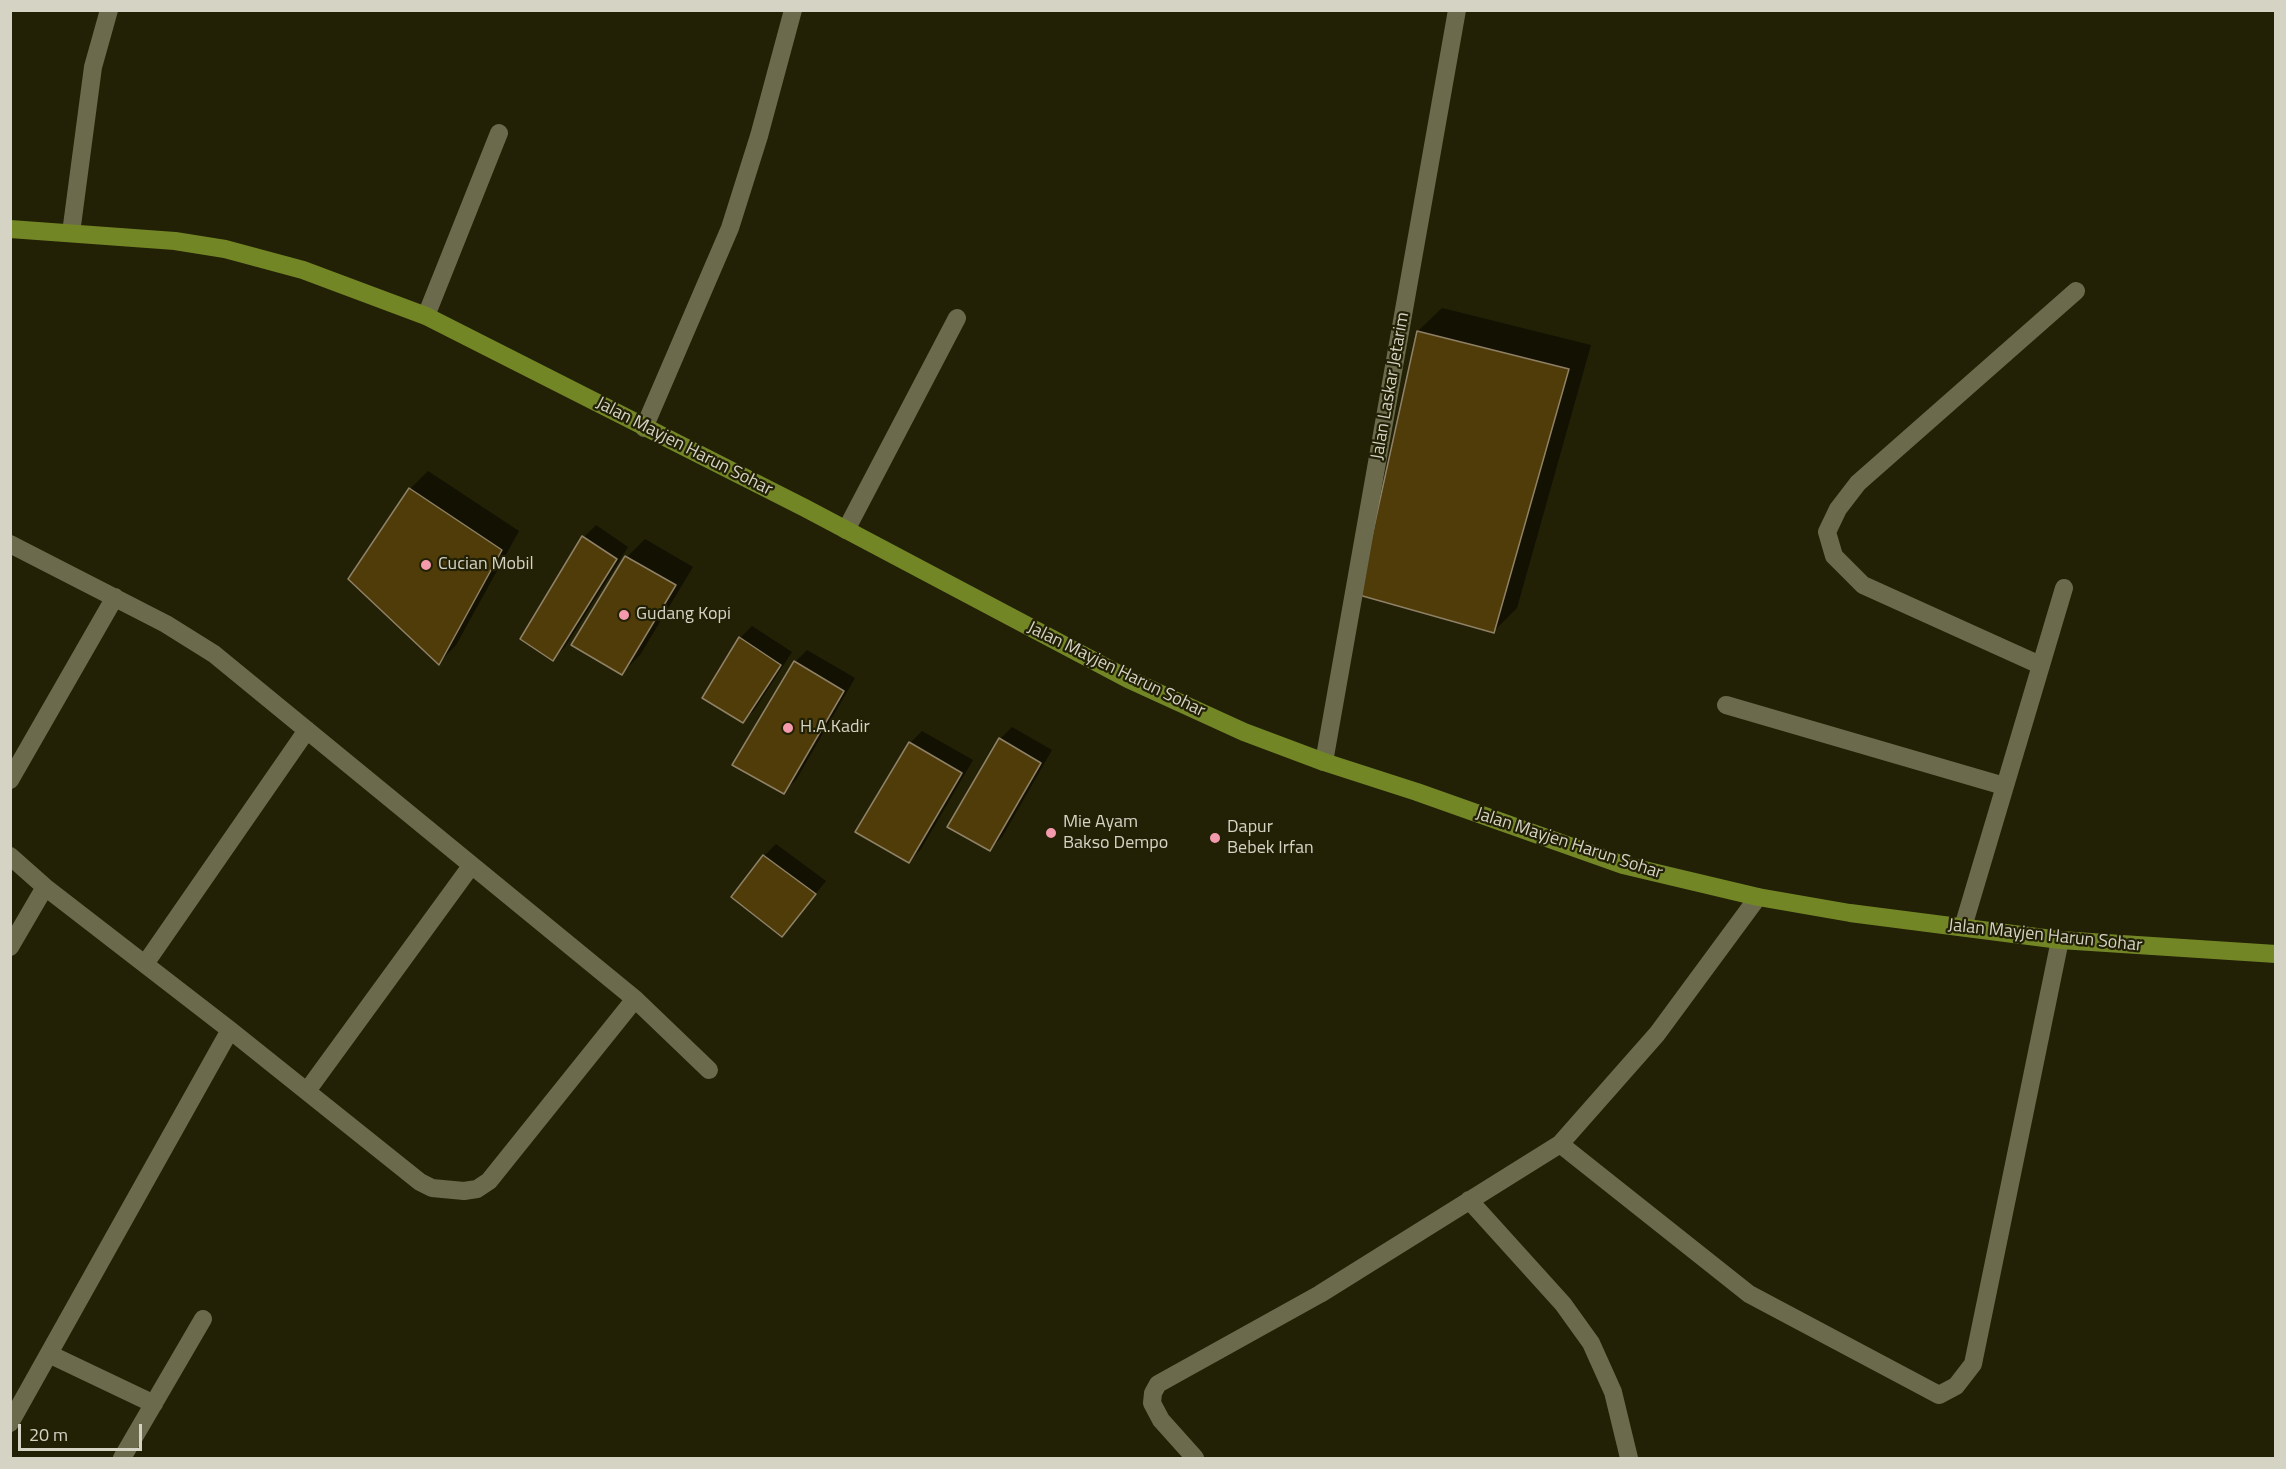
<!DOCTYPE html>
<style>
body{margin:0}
#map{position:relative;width:2286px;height:1469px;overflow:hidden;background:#222005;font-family:"Titillium Web",sans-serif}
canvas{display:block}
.frame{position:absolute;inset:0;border:12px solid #d4d3c4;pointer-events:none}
.scale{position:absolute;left:18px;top:1424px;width:124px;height:27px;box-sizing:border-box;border:3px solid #d4d3c4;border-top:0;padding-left:8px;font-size:18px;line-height:21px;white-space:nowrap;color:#d4d3c4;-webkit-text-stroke:4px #222005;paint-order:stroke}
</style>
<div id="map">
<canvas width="2286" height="1469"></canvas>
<div class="frame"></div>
<div class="scale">20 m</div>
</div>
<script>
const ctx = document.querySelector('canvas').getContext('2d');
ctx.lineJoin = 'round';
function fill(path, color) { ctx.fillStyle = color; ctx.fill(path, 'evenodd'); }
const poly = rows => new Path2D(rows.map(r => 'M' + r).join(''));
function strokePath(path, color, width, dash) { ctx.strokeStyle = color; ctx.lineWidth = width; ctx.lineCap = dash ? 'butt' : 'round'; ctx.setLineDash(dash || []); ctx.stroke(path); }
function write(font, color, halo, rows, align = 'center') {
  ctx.font = font + ' "Titillium Web",sans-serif'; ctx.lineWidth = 4.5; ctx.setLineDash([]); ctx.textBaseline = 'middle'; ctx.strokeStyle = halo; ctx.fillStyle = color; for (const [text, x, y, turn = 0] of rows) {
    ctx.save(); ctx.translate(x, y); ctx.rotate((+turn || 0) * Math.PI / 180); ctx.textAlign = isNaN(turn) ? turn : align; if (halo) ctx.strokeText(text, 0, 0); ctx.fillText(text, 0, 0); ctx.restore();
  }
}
const shadow = poly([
 [1442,308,1591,345,1517,608,1494,631,1418,331],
 [428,471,519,531,456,645,439,663,410,489],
 [596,525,628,547,565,647,553,659,522,639,584,537],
 [645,539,693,567,640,655,622,673,573,644,627,557],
 [752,626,792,652,755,709,743,722,740,638],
 [807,650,855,678,796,780,783,792,795,662],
 [1012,727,1052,750,1002,837,990,849,1000,739],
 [922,731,973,760,921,849,909,862,910,743],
 [776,844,826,881,782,935,733,897,764,856]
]);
const building = poly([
 [1417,331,1569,369,1494,633,1359,595,1417,331],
 [409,488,502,550,439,665,348,579,409,488],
 [582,536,617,559,553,661,520,639,582,536],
 [625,556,676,585,622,675,571,645,625,556],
 [739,637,781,665,743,723,702,698,739,637],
 [794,661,844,691,784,794,732,765,794,661],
 [999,738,1041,763,990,851,947,827,999,738],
 [909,742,962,773,909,863,855,832,909,742],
 [763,855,816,894,782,937,731,897,763,855]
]);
const street = poly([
 [71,233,93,67,109,10],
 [426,316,499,133],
 [644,428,730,228,759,136,793,10],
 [846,530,957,318],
 [10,544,166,624,214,654,635,999,709,1070],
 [2040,665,1863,585,1834,556,1827,532,1838,509,1858,483,2076,291],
 [1726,705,2004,786],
 [1324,762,1457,10],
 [10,780,115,597],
 [10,856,45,887,230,1030,420,1182,432,1188,464,1191,477,1189,489,1181,635,999],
 [1758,897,1657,1034,1560,1144,1749,1294,1939,1395,1956,1386,1973,1364,2060,940],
 [1963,927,2064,588],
 [10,947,45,887],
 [145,964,307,730],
 [307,1091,471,866],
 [1469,1200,1563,1304,1591,1343,1613,1392,1629,1458],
 [49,1354,154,1404],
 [10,1423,230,1030],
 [122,1458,203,1319],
 [1195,1458,1161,1420,1152,1403,1153,1393,1158,1384,1320,1294,1560,1144]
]);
const primary = poly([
 [10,229,175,241,225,249,303,270,426,316,805,508,1128,679,1244,732,1324,762,1417,792,1623,865,1758,897,1850,913,2060,940,2276,954]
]);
const markers = [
 [426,565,6,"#f39aac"],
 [624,615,6,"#f39aac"],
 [788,728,6,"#f39aac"],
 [1051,833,6,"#f39aac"],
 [1215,838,6,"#f39aac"]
];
const streetNames = [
 ["Jalan Laskar Jetarim",1391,386,-80],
 ["Jalan Mayjen Harun Sohar",684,447,27],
 ["Jalan Mayjen Harun Sohar",1116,670,26],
 ["Jalan Mayjen Harun Sohar",1569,844,18],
 ["Jalan Mayjen Harun Sohar",2045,936,6]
];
const poiNames = [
 ["Cucian Mobil",438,565],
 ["Gudang Kopi",636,615],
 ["H.A.Kadir",800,728],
 ["Mie Ayam",1063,823],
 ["Bakso Dempo",1063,844],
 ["Dapur",1227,828],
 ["Bebek Irfan",1227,849]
];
fill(shadow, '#0007');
fill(building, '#503c09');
strokePath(building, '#8f8166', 1.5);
strokePath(street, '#6c6a4d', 18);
strokePath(primary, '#738626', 18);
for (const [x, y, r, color] of markers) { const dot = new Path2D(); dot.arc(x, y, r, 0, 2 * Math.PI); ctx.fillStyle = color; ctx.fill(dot); strokePath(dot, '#222005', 2); }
write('18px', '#d4d3c4', '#222005', streetNames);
write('18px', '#d4d3c4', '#222005', poiNames, 'left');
</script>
